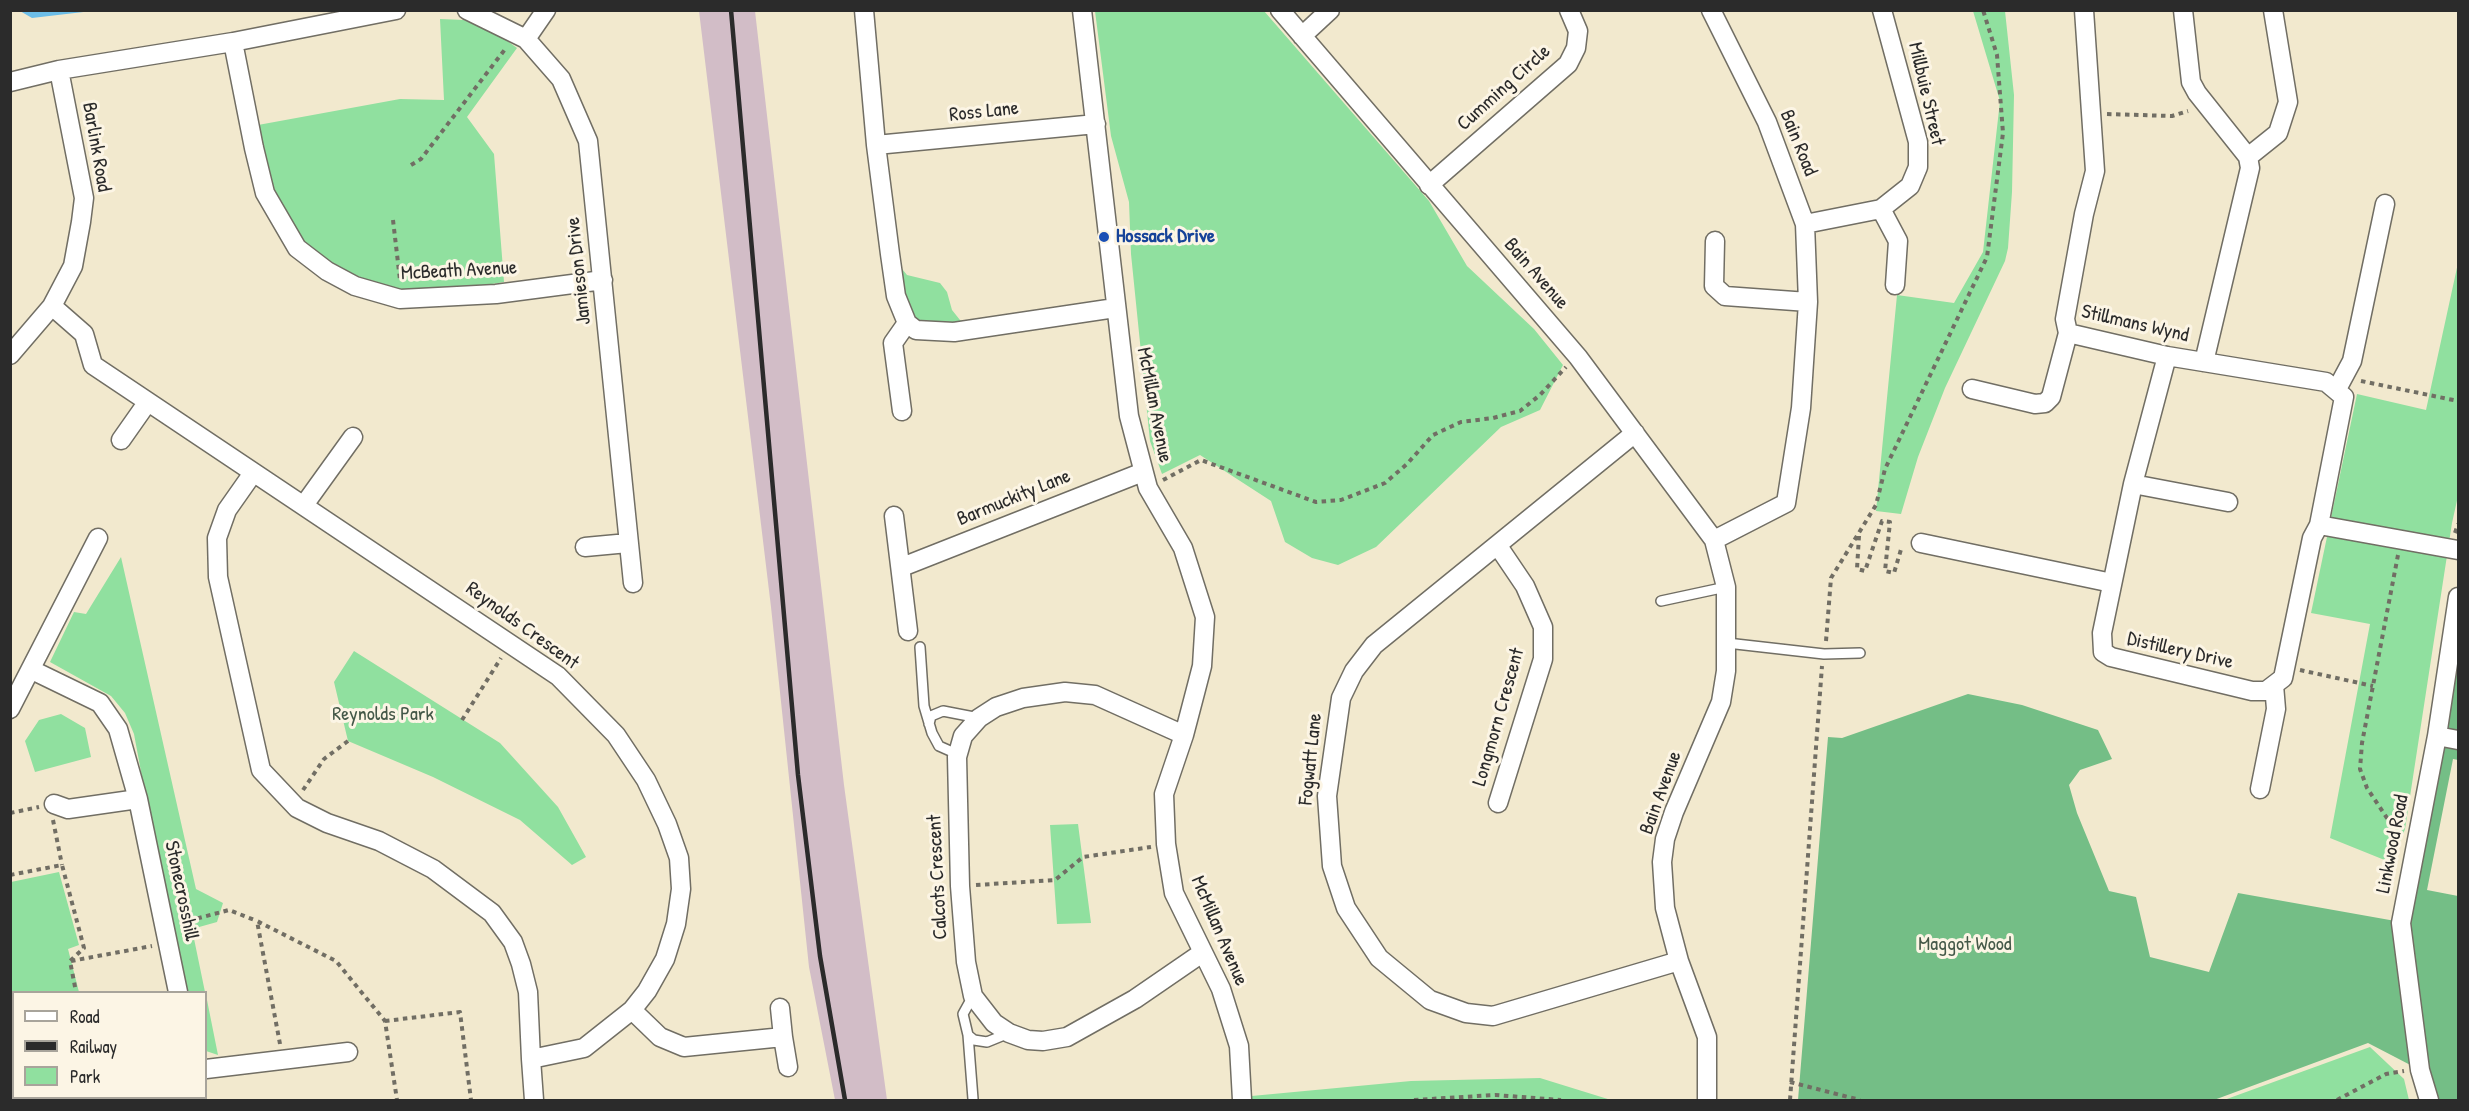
<!DOCTYPE html>
<style>
body{margin:0}
#map{position:relative;width:2469px;height:1111px;overflow:hidden;background:#f2e9ce;font-family:"Patrick Hand",sans-serif}
canvas{display:block}
.frame{position:absolute;inset:0;border:12px solid #2b2b2b;pointer-events:none}
.legend{position:absolute;left:12px;top:991px;width:195px;height:108px;box-sizing:border-box;background:#fcf5e5;border:2px solid #a8a49b;margin:0;padding:8px 10px;list-style:none;font-size:18px;color:#2b2b2b}
.legend li{display:flex;align-items:center;gap:12px;height:30px}
.legend b{width:30px;border:2px solid #a8a49b}
</style>
<div id="map">
<canvas width="2469" height="1111"></canvas>
<div class="frame"></div>
<ul class="legend">
<li><b style="height:8px;background:#fff"></b>Road</li>
<li><b style="height:8px;background:#2b2b2b"></b>Railway</li>
<li><b style="height:16px;background:#90e09f"></b>Park</li>
</ul>
</div>
<script>
const ctx = document.querySelector('canvas').getContext('2d');
ctx.lineJoin = 'round';
function fill(path, color) { ctx.fillStyle = color; ctx.fill(path, 'evenodd'); }
const poly = rows => new Path2D(rows.map(r => 'M' + r).join(''));
function strokePath(path, color, width, dash) { ctx.strokeStyle = color; ctx.lineWidth = width; ctx.lineCap = dash ? 'butt' : 'round'; ctx.setLineDash(dash || []); ctx.stroke(path); }
function write(font, color, halo, rows, align = 'center') {
  ctx.font = font + ' "Patrick Hand",sans-serif'; ctx.lineWidth = 6; ctx.setLineDash([]); ctx.textBaseline = 'middle'; ctx.strokeStyle = halo; ctx.fillStyle = color; for (const [text, x, y, turn = 0] of rows) {
    ctx.save(); ctx.translate(x, y); ctx.rotate((+turn || 0) * Math.PI / 180); ctx.textAlign = isNaN(turn) ? turn : align; if (halo) ctx.strokeText(text, 0, 0); ctx.fillText(text, 0, 0); ctx.restore();
  }
}
const industrial = poly([
 [699,11,755,11,844,785,887,1100,835,1100,809,967,771,607]
]);
const green = poly([
 [1095,11,1264,11,1429,201,1467,266,1534,329,1563,365,1540,410,1501,427,1376,547,1338,565,1312,558,1285,542,1271,501,1200,455,1162,474,1150,441,1131,254,1129,202,1111,136],
 [1973,11,2005,11,2014,95,2012,192,2008,248,2005,261,1945,388,1918,457,1901,514,1876,511,1897,295,1954,303,1983,252,2000,101],
 [440,19,464,20,495,32,517,48,467,117,494,154,504,282,468,288,392,290,333,266,304,242,287,218,273,189,258,125,400,99,444,100],
 [890,254,907,275,940,283,947,292,952,310,960,320,982,330,916,330],
 [2458,263,2458,496,2452,523,2405,829,2392,863,2330,838,2370,624,2311,613,2357,394,2426,410],
 [121,557,196,889,223,903,217,922,192,929,205,992,182,992,134,734,125,713,111,696,50,662,74,612,86,614],
 [354,651,500,743,558,807,586,857,572,865,520,820,433,777,348,741,334,682],
 [61,714,85,728,91,757,35,772,25,741,39,720],
 [1078,824,1091,923,1057,924,1050,825],
 [59,872,79,945,68,949,79,992,14,992,13,1096,10,1095,11,882],
 [206,995,218,1055,206,1051],
 [2370,1047,2404,1079,2409,1100,2224,1100],
 [1540,1078,1611,1100,1242,1100,1241,1097,1411,1081],
 [20,1098,177,1098,177,1100,32,1100]
]);
const forest = poly([
 [2458,597,2458,760,2453,759,2427,890,2458,896,2458,1100,2429,1100,2420,1070,2368,1043,2214,1100,1798,1100,1828,737,1842,738,1968,694,2022,705,2098,730,2112,759,2080,770,2069,785,2077,813,2109,891,2136,897,2150,957,2209,972,2238,893,2401,922]
]);
const water = poly([
 [20,11,92,11,32,18]
]);
const path = poly([
 [2107,114,2172,116,2188,111],
 [411,165,421,159,506,48],
 [393,220,400,280],
 [2361,381,2458,401],
 [1163,480,1201,460,1316,502,1341,500,1385,483,1407,464,1433,435,1461,422,1493,418,1520,411,1540,395,1566,367],
 [2455,533,2458,524],
 [1859,536,1857,569,1865,571,1882,521,1890,522,1885,571,1894,573,1902,546],
 [2398,555,2362,743,2360,769,2367,788,2393,827,2398,840],
 [1826,641,1831,578,1876,505,1885,469,1987,257,2003,133,1997,55,1983,10],
 [2300,670,2373,686],
 [462,720,501,658],
 [303,790,324,759,348,741],
 [10,813,39,807],
 [53,820,62,865],
 [10,875,62,865,84,948,70,961,76,992],
 [976,885,1055,880,1083,857,1151,847],
 [180,923,229,910,257,921],
 [71,961,152,946],
 [385,1021,460,1012,471,1100],
 [280,1044,257,921,336,961,385,1021,397,1100],
 [10,1070,14,1071],
 [1790,1082,1860,1100],
 [111,1098,118,1100],
 [1414,1100,1495,1095,1561,1100],
 [1790,1100,1822,666],
 [2337,1100,2386,1074,2404,1071]
]);
const lane = poly([
 [1661,601,1726,587],
 [1727,643,1824,654,1860,653],
 [920,647,924,706,932,733,939,746,957,754],
 [929,724,931,716,943,711,979,718],
 [973,996,963,1014,968,1035,973,1099],
 [968,1035,974,1040,987,1042,1009,1033]
]);
const street = poly([
 [467,10,526,39,561,79,588,141,633,583],
 [864,10,876,145,890,254,896,296,907,323,916,330,954,332,1115,308],
 [1082,10,1129,416,1148,488,1183,548,1205,617,1202,666,1195,693,1184,735,1164,794,1166,844,1174,893,1221,989,1239,1046,1242,1100],
 [1280,10,1578,357,1714,540,1726,587,1726,671,1721,702,1674,812,1665,839,1662,862,1665,908,1679,961,1707,1037,1707,1100],
 [1711,10,1767,122,1805,224,1808,302,1801,408,1786,503,1714,540],
 [2084,10,2095,171,2084,214,2065,319,2068,333,2167,356,2326,382,2344,397,2319,525,2312,538,2283,678,2266,691,2252,691,2111,657,2103,652,2102,633,2133,484,2167,356],
 [2183,10,2191,82,2197,93,2248,157,2250,168,2204,362],
 [1302,36,1330,10],
 [526,39,546,10],
 [233,42,254,148,265,193,297,248,327,271,355,286,400,299,496,294,603,280],
 [10,82,59,70,233,42,396,10],
 [876,145,1096,124],
 [2248,157,2278,133,2288,102,2273,10],
 [1429,185,1568,64,1576,48,1578,31,1569,10],
 [1881,209,1898,241,1895,285],
 [1805,224,1881,209,1910,186,1918,167,1918,142,1882,10],
 [1715,241,1714,286,1725,296,1808,302],
 [52,306,84,334,93,365,558,676,616,735,646,780,667,824,679,858,681,889,676,924,665,959,647,991,632,1010,584,1048,531,1059,534,1100],
 [10,355,52,306,73,266,81,222,84,198,59,70],
 [1972,389,2035,404,2045,403,2051,397,2068,333],
 [2337,389,2352,361,2385,204],
 [902,411,893,343,907,323],
 [1635,433,1374,645,1354,671,1341,698,1327,796,1332,866,1346,908,1379,958,1430,1000,1466,1013,1493,1016,1679,961],
 [121,440,147,403],
 [253,473,227,510,217,538,218,577,261,770,297,808,327,823,379,841,433,869,492,913,513,942,521,964,528,992,531,1059],
 [2133,484,2228,502],
 [304,505,353,437],
 [894,516,908,631],
 [2319,525,2458,550],
 [1921,543,2112,583],
 [1498,546,1525,586,1543,627,1543,659,1498,803],
 [585,547,628,543],
 [902,567,1143,472],
 [32,670,100,703,118,729,138,799],
 [10,709,98,538],
 [1184,735,1095,695,1065,692,1023,698,996,707,979,718,963,736,957,757,960,886,966,962,973,996,994,1023,1009,1033,1028,1040,1043,1041,1067,1037,1135,999,1202,953],
 [2437,736,2458,740],
 [2260,789,2276,709,2274,685],
 [54,804,68,809,138,799,178,992],
 [780,1008,783,1037],
 [632,1010,660,1037,684,1047,783,1037,788,1067],
 [206,1069,348,1052],
 [193,1098,193,1100],
 [2429,1100,2420,1070,2401,923,2437,736,2458,597]
]);
const rail = poly([
 [731,10,798,775,820,956,845,1100]
]);
const markers = [
 [1104,237,6,"#1a4fb4"]
];
const streetNames = [
 ["Cumming Circle",1504,88,-42],
 ["Millbuie Street",1926,94,77],
 ["Ross Lane",984,112,-6],
 ["Bain Road",1798,143,68],
 ["Barlink Road",96,147,80],
 ["McBeath Avenue",459,271,-3],
 ["Jamieson Drive",579,271,-96],
 ["Bain Avenue",1536,274,49],
 ["Stillmans Wynd",2135,324,13],
 ["McMillan Avenue",1154,405,79],
 ["Barmuckity Lane",1014,498,-22],
 ["Reynolds Crescent",522,626,36],
 ["Distillery Drive",2180,651,13],
 ["Longmorn Crescent",1499,717,-74],
 ["Fogwatt Lane",1311,759,-84],
 ["Bain Avenue",1661,793,-70],
 ["Linkwood Road",2393,844,-79],
 ["Calcots Crescent",938,877,-93],
 ["Stonecrosshill",181,891,78],
 ["McMillan Avenue",1219,931,67]
];
const transitNames = [
 ["Hossack Drive",1116,237]
];
const parkNames = [
 ["Reynolds Park",383,715],
 ["Maggot Wood",1965,945]
];
fill(industrial, '#d2bdc7');
fill(green, '#90e09f');
fill(forest, '#74be86');
fill(water, '#6cbde7');
strokePath(lane, '#716e64', 12);
strokePath(street, '#716e64', 21);
strokePath(path, '#716e64', 4, [4.5, 4.5]);
strokePath(lane, '#fff', 9);
strokePath(street, '#fff', 18);
strokePath(rail, '#2b2b2b', 4.5);
for (const [x, y, r, color] of markers) { const dot = new Path2D(); dot.arc(x, y, r, 0, 2 * Math.PI); ctx.fillStyle = color; ctx.fill(dot); strokePath(dot, '#fcf5e5', 2); }
write('20px', '#2b2b2b', '#fcf5e5', streetNames);
write('bold 20px', '#164399', '#fcf5e5', transitNames, 'left');
write('20px', '#445848', '#fcf5e5', parkNames);
</script>
